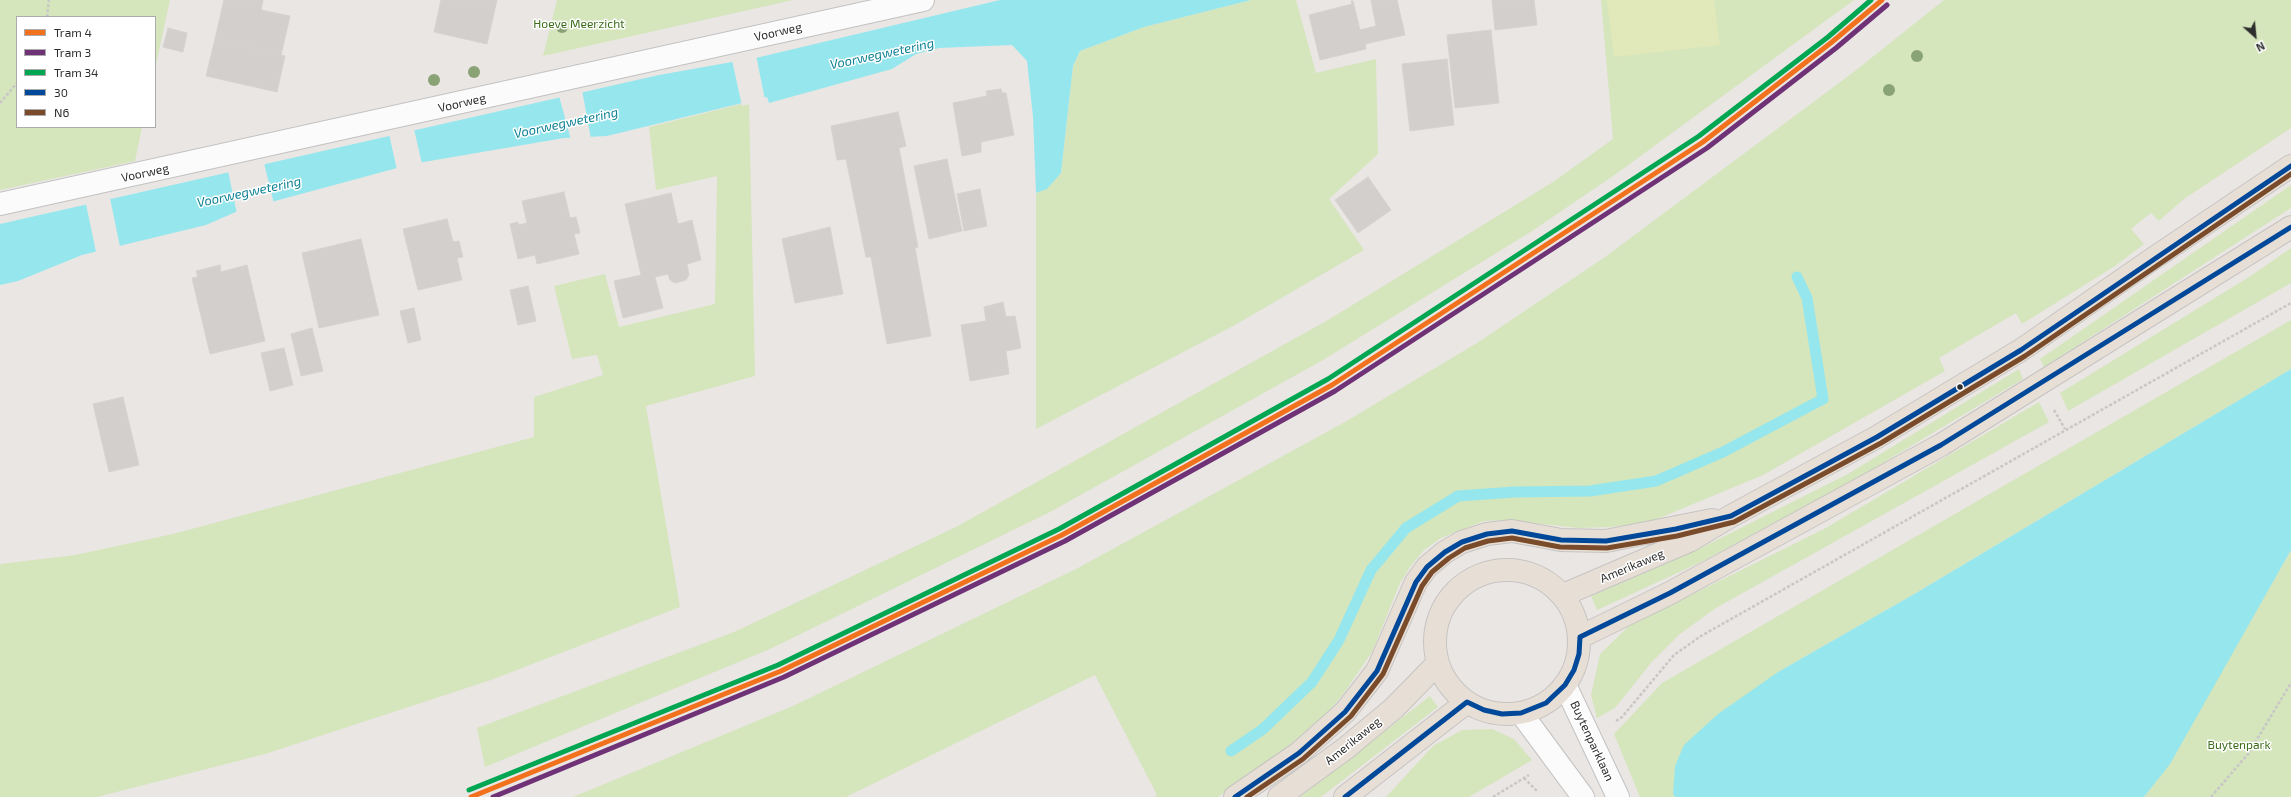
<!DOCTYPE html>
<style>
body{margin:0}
#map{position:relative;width:2291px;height:797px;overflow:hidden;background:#eae6e4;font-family:"Exo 2",sans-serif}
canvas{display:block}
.legend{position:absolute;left:16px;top:16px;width:140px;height:112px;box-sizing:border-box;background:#fff;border:1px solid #ababab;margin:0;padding:5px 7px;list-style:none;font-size:12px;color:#2d2d2d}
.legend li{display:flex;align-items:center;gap:8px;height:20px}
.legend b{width:20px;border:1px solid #ababab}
.north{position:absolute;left:2235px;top:16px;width:40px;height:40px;-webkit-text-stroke:3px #fff;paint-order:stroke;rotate:153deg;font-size:11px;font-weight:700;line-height:16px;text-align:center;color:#2d2d2d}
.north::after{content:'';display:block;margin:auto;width:14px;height:18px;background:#2d2d2d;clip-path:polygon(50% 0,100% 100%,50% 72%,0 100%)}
</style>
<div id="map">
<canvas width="2291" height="797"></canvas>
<ul class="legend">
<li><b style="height:5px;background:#f2711d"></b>Tram 4</li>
<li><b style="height:5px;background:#703276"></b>Tram 3</li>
<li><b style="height:5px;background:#00a651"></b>Tram 34</li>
<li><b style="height:5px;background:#004899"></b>30</li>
<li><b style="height:5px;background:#7a4b2a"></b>N6</li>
</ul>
<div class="north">N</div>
</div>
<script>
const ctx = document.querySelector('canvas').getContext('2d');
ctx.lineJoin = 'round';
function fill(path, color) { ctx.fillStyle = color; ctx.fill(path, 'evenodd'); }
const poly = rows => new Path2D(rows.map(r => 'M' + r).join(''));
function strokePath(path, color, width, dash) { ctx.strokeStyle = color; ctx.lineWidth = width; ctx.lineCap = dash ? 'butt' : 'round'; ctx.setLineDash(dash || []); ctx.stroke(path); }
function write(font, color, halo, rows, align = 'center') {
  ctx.font = font + ' "Exo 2",sans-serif'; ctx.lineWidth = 3; ctx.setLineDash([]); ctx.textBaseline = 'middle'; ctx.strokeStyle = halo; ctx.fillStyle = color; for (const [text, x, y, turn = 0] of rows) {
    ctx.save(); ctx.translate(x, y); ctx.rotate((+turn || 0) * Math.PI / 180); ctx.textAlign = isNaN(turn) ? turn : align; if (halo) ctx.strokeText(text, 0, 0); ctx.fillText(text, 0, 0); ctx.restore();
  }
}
const green = poly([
 [0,0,170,0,155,69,155,17,17,17,17,127,142,127,135,161,0,190],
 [557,0,793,0,543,56],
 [1251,0,1296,0,1316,73,1376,59,1378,154,1329,199,1364,250,1235,325,1036,429,1036,193,1047,189,1061,173,1073,66,1080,51,1144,27],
 [1601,0,1854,0,1616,174,1532,231,1323,360,1050,512,770,649,485,767,477,728,734,632,956,527,1328,320,1553,182,1613,139],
 [1944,0,2291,0,2291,128,2184,199,2159,221,2151,213,2131,229,2144,244,2115,266,2022,324,2016,313,1939,358,1945,371,1763,475,1650,522,1611,527,1579,528,1506,520,1484,521,1441,538,1424,550,1410,567,1400,583,1372,652,1344,693,1328,712,1283,751,1218,797,1154,797,1157,795,1095,675,846,797,573,797,793,706,1076,569,1345,422,1477,343,1605,257,1855,71],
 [749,102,755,376,646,406,680,607,491,680,265,754,97,797,0,797,0,564,75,555,173,534,534,437,534,397,603,375,597,355,572,359,554,286,605,274,619,327,715,304,717,176,656,190,649,127],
 [2291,185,2291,208,2044,367,2040,359],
 [2291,248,2291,283,2068,411,2060,393,2249,277],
 [2291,320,2291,369,1916,593,1778,672,1673,794,1675,797,1640,797,1614,734,1662,683],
 [2019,369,2023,379,1851,482,1701,562,1597,610,1591,596,1701,548,1848,474],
 [2039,402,2049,422,1716,608,1680,634,1651,663,1615,708,1597,718,1591,695,1600,654,1629,626,1824,529],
 [2291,550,2291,797,2144,797,2163,772],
 [1430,696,1438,707,1321,797,1300,797],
 [1492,729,1514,739,1532,760,1469,797,1386,797,1433,746,1462,730]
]);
const pitch = poly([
 [1607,0,1714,0,1720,45,1614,57]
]);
const water = poly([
 [1000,0,1251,0,1144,27,1080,51,1073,66,1061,173,1047,189,1036,193,1033,117,1027,61,1012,45,939,48,916,54,892,69,769,103,767,97,607,136,564,138,412,164,238,211,206,225,82,255,18,281,0,285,0,224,659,75,760,57],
 [2291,369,2291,550,2170,764,2144,797,1675,797,1673,794,1675,766,1684,745,1718,714,1778,672,1916,593]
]);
const pier = poly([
 [756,55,765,100,742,106,732,60],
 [582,90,591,139,571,140,559,96],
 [414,129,422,164,397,170,389,134],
 [264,163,274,204,237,214,228,171],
 [110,198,120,247,96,252,86,204]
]);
const stream = poly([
 [1231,751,1263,729,1312,682,1339,640,1371,570,1406,528,1458,496,1514,492,1590,491,1656,481,1723,452,1823,399,1807,298,1797,277]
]);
const building = poly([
 [224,0,263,0,261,10,290,16,281,55,215,39,224,0],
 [441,0,497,0,487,44,434,32,441,0],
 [1371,0,1397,0,1405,35,1365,44,1366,49,1320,60,1309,15,1352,4,1351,1,1353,1,1360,30,1376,26,1371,0],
 [1492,0,1534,0,1537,25,1495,30,1492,0],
 [168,28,187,33,183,52,163,47,168,28],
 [1491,30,1499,103,1455,108,1447,35,1491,30],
 [215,39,285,56,277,92,206,76,215,39],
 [1447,59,1454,125,1410,131,1402,64,1447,59],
 [1001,89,1002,93,1006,93,1014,135,981,142,981,152,962,156,953,103,987,96,986,91,1001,89],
 [898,112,906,146,899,148,918,247,915,248,931,336,887,344,871,257,866,257,846,159,837,160,831,126,898,112],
 [947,159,962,231,929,239,914,166,947,159],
 [1368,177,1391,210,1358,233,1335,200,1368,177],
 [980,189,987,226,964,231,957,194,980,189],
 [564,192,570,218,576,217,580,233,574,234,579,254,537,264,535,255,518,259,510,224,518,222,518,225,527,223,522,201,564,192],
 [671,193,678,224,692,220,701,260,687,264,689,275,686,280,675,283,670,280,668,274,655,277,663,308,623,318,614,281,641,275,625,204,671,193],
 [447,219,453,242,459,241,463,257,457,258,462,280,418,290,403,229,447,219],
 [830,227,843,294,795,303,782,239,830,227],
 [361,239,379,315,319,328,302,253,361,239],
 [220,265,221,272,247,265,265,341,210,354,192,278,198,277,196,271,220,265],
 [528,286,536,321,518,325,510,290,528,286],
 [1003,302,1006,317,1015,316,1021,348,1006,351,1009,374,970,381,961,325,986,321,984,307,1003,302],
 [414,308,421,340,408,343,400,311,414,308],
 [312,328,323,371,301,376,291,334,312,328],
 [284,348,293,385,270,391,261,353,284,348],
 [123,397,139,465,109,472,93,404,123,397]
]);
const path = poly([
 [47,17,49,0],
 [0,103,17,83],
 [2054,410,2065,429],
 [1616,721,1622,717,1674,655,1701,636,2291,303],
 [1524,778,1538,792],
 [1493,797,1529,775],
 [2211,797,2248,754,2291,683]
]);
const minor = poly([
 [0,204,923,0],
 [1565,685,1618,797],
 [1521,713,1583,797]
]);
const major = poly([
 '1435 642a72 72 0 1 1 144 0a72 72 0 1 1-144 0Z',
 [1563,595,1689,541,1731,516,1877,437,2021,350,2151,260,2291,166],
 [1580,637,1670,593,1941,445,2291,227],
 [1235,797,1299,753,1345,712,1377,671,1416,582,1427,567,1445,552,1462,542,1487,534,1512,531,1561,540,1606,541,1712,520],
 [1279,797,1346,748,1394,708,1438,663],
 [1345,797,1467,702]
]);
const bus1 = poly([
 [1235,797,1299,753,1345,712,1377,671,1416,582,1427,567,1445,552,1462,542,1487,534,1512,531,1561,540,1606,541,1676,529,1731,516,1877,437,2021,350,2291,166],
 [1345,797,1467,702,1484,710,1502,714,1521,713,1546,703,1565,685,1574,670,1579,654,1580,637,1670,593,1941,445,2291,227]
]);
const bus2 = poly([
 [1247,797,1303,759,1351,716,1383,674,1422,586,1432,572,1449,558,1465,548,1488,541,1512,538,1560,547,1607,548,1677,536,1734,522,1881,443,2025,356,2291,174]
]);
const tram1 = poly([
 [471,797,781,671,1062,535,1332,385,1703,142,1832,42,1882,0]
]);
const tram2 = poly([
 [493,797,784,677,1065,541,1335,391,1707,148,1836,48,1887,5]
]);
const tram3 = poly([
 [469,790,778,665,1059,529,1328,379,1699,136,1828,37,1871,0]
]);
const trees = [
 [562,27],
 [1917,56],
 [474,72],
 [434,80],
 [1889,90]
];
const markers = [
 [1960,387,3.5,"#2d2d2d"]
];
const parkNames = [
 ["Hoeve Meerzicht",579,24],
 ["Buytenpark",2239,745]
];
const streetNames = [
 ["Voorweg",778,32,-13],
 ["Voorweg",462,103,-13],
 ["Voorweg",145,173,-12],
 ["Amerikaweg",1632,566,-23],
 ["Amerikaweg",1353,741,-39],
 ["Buytenparklaan",1592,741,65]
];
const waterNames = [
 ["Voorwegwetering",882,54,-12],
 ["Voorwegwetering",566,123,-12],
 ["Voorwegwetering",249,192,-12]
];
fill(green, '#d5e5bc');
fill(pitch, '#e1e9ba');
fill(water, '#96e7ed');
fill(pier, '#eae6e4');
strokePath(stream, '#96e7ed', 11);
fill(building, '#d2cfcd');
strokePath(building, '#d5d2d0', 1);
strokePath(minor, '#c2c2c2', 24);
strokePath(major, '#c6c4c3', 24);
strokePath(path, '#c7c7c7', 2.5, [3, 2]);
strokePath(minor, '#fcfbfb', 22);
strokePath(major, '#e7dfd5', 22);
strokePath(bus1, '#004899', 5);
strokePath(bus2, '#7a4b2a', 5);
strokePath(tram1, '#f2711d', 5);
strokePath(tram2, '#703276', 5);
strokePath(tram3, '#00a651', 5);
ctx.fillStyle = '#8aa375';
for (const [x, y] of trees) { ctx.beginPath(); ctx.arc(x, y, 6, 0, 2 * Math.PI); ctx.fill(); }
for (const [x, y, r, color] of markers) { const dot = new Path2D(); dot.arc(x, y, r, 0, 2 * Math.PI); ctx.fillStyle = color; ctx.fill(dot); strokePath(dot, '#fff', 1.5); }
write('12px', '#3c6d1a', '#fff', parkNames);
write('12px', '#2d2d2d', '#fff', streetNames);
write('italic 13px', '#0c8094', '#fff', waterNames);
</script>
